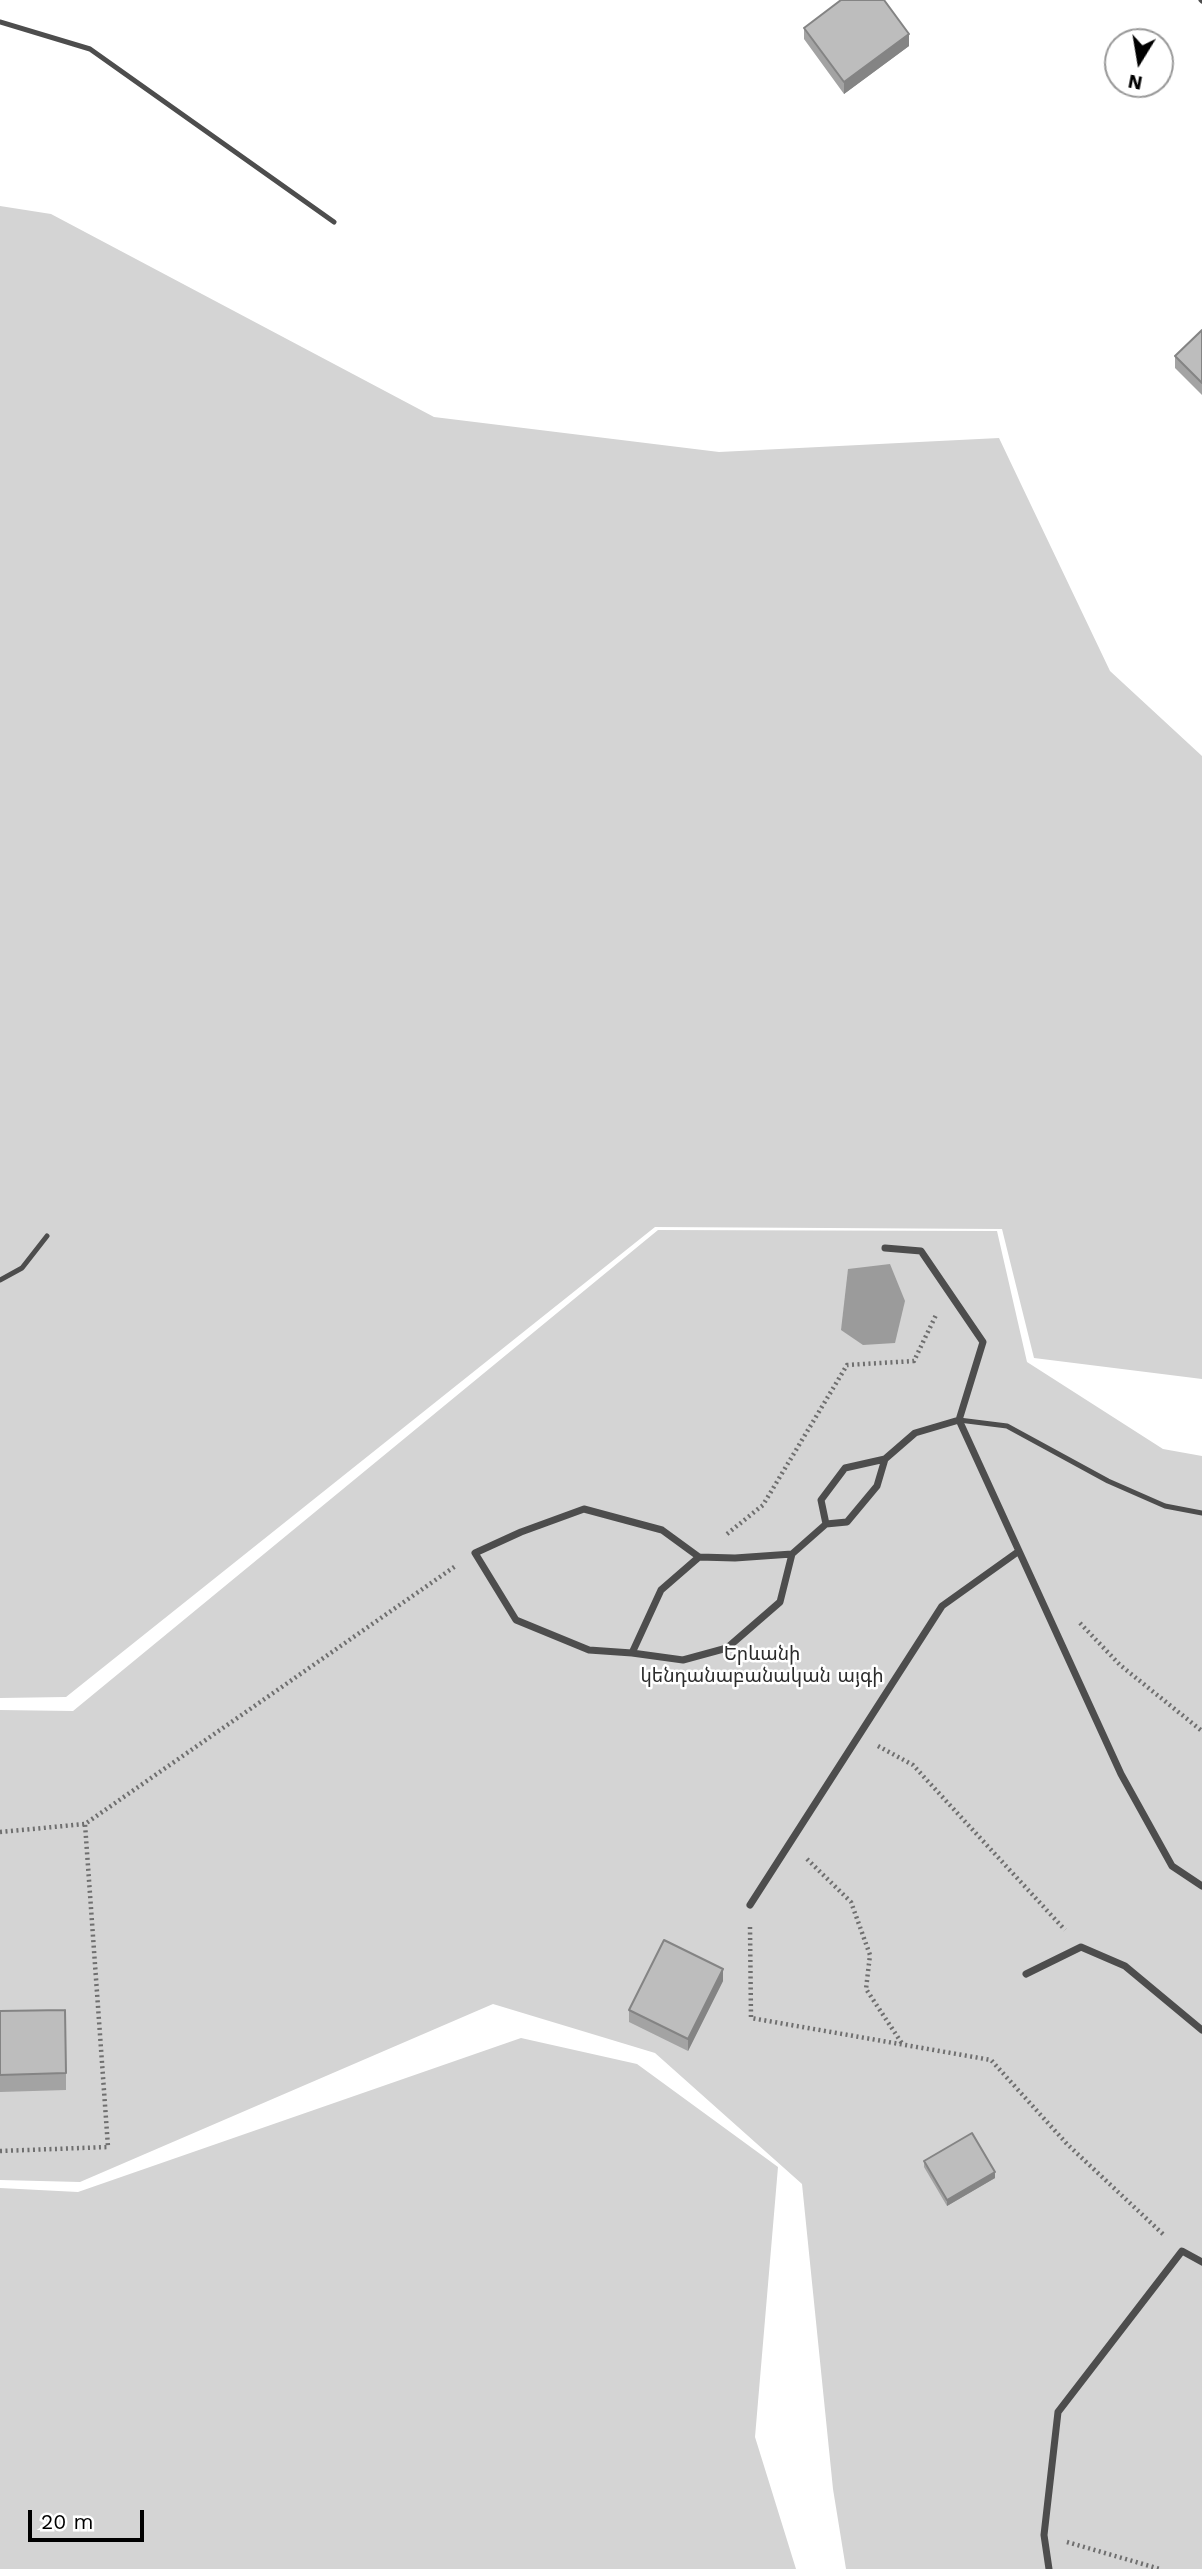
<!DOCTYPE html>
<meta charset="utf-8">
<style>
body{margin:0}
#map{position:relative;width:1202px;height:2569px;overflow:hidden;background:#fff;font-family:"Work Sans",sans-serif}
canvas{display:block}
.north{position:absolute;left:1104px;top:28px;width:70px;height:70px;box-sizing:border-box;background:#fff;border:2px solid #999;border-radius:50%;rotate:191deg;font-size:19px;font-weight:700;line-height:28px;text-align:center;color:#000}
.north::after{content:'';display:block;margin:auto;width:24px;height:32px;background:#000;clip-path:polygon(50% 0,100% 100%,50% 72%,0 100%)}
.scale{position:absolute;left:28px;top:2510px;width:116px;height:32px;box-sizing:border-box;border:4px solid #000;border-top:0;padding-left:9px;font-size:21px;line-height:24px;white-space:nowrap;color:#000;-webkit-text-stroke:5px #fff;paint-order:stroke}
</style>
<div id="map">
<canvas width="1202" height="2569"></canvas>
<div class="north">N</div>
<div class="scale">20 m</div>
</div>
<script>
const ctx = document.querySelector('canvas').getContext('2d');
ctx.lineJoin = 'round';
function fill(path, color) { ctx.fillStyle = color; ctx.fill(path, 'evenodd'); }
const poly = rows => new Path2D(rows.map(r => 'M' + r).join(''));
function strokePath(path, color, width, dash) { ctx.strokeStyle = color; ctx.lineWidth = width; ctx.lineCap = dash ? 'butt' : 'round'; ctx.setLineDash(dash || []); ctx.stroke(path); }
function write(font, color, halo, rows, align = 'center') {
  ctx.font = font + ' "Work Sans","Noto Sans Armenian",sans-serif'; ctx.lineWidth = 5; ctx.setLineDash([]); ctx.textBaseline = 'middle'; ctx.strokeStyle = halo; ctx.fillStyle = color; for (const [text, x, y, turn = 0] of rows) {
    ctx.save(); ctx.translate(x, y); ctx.rotate((+turn || 0) * Math.PI / 180); ctx.textAlign = isNaN(turn) ? turn : align; if (halo) ctx.strokeText(text, 0, 0); ctx.fillText(text, 0, 0); ctx.restore();
  }
}
const green = poly([
 [0,206,51,214,434,417,719,452,999,438,1110,671,1202,756,1202,1379,1034,1358,1002,1229,655,1227,66,1697,0,1698],
 [658,1230,997,1231,1027,1362,1163,1449,1202,1456,1202,2569,846,2569,833,2489,802,2184,655,2053,493,2004,80,2182,0,2180,0,1710,73,1711],
 [521,2038,637,2064,778,2167,755,2437,796,2569,0,2569,0,2188,78,2192]
]);
const water = poly([
 [890,1264,905,1301,895,1343,863,1345,841,1330,848,1269]
]);
const path = poly([
 [727,1534,763,1505,847,1365,914,1361,936,1315],
 [1080,1623,1120,1665,1202,1731],
 [878,1746,913,1765,1065,1930],
 [0,1832,85,1824,457,1565],
 [807,1859,851,1902,870,1955,866,1989,903,2045],
 [750,1927,751,2018,991,2060,1067,2144,1165,2236],
 [0,2151,108,2147,85,1824],
 [1067,2542,1160,2569]
]);
const lane = poly([
 [1201,0,1202,1],
 [0,22,90,49,334,222],
 [0,1280,22,1268,47,1236],
 [959,1420,1007,1426,1108,1481,1165,1506,1202,1513]
]);
const street = poly([
 [885,1248,921,1251,983,1342,959,1420],
 [826,1524,821,1500,845,1468,885,1459,915,1433,959,1420,1121,1774,1172,1866,1202,1886],
 [699,1557,661,1590,632,1653,683,1660,727,1648,780,1602,792,1554],
 [632,1653,589,1650,516,1620,475,1553,521,1532,584,1509,662,1530,699,1557,735,1558,792,1554,826,1524,847,1522,877,1486,885,1459],
 [750,1905,942,1606,1019,1551],
 [1026,1974,1081,1947,1125,1966,1202,2030],
 [1049,2569,1044,2535,1058,2412,1182,2251,1202,2262]
]);
const wall = poly([
 [804,28,909,46,844,94,804,39],
 [1202,330,1202,395,1175,368,1175,356],
 [723,1981,688,2051,629,2022,629,2010],
 [0,2011,66,2073,66,2090,0,2092],
 [924,2161,995,2178,947,2206,924,2167]
]);
const shadedWall = poly([
 [909,34,909,46,844,94,844,82],
 [723,1969,723,1981,688,2051,688,2039],
 [995,2172,995,2178,947,2206,947,2200]
]);
const building = poly([
 [841,0,884,0,909,34,844,82,804,28,841,0],
 [1202,330,1202,383,1175,356,1202,330],
 [664,1940,723,1969,688,2039,629,2010,664,1940],
 [65,2010,66,2073,0,2075,0,2011,65,2010],
 [972,2133,995,2172,947,2200,924,2161,972,2133]
]);
const parkNames = [
 ["Երևանի",762,1654],
 ["կենդանաբանական այգի",762,1676]
];
fill(green, '#d4d4d4');
fill(water, '#9b9b9b');
strokePath(path, '#6f6f6f', 4.5, [2, 3.5]);
strokePath(lane, '#4d4d4d', 5);
strokePath(street, '#4d4d4d', 7);
fill(wall, '#a3a3a3');
fill(shadedWall, '#848484');
fill(building, '#bdbdbd');
strokePath(building, '#848484', 2);
write('19px', '#2b2b2b', '#fff', parkNames);
</script>
